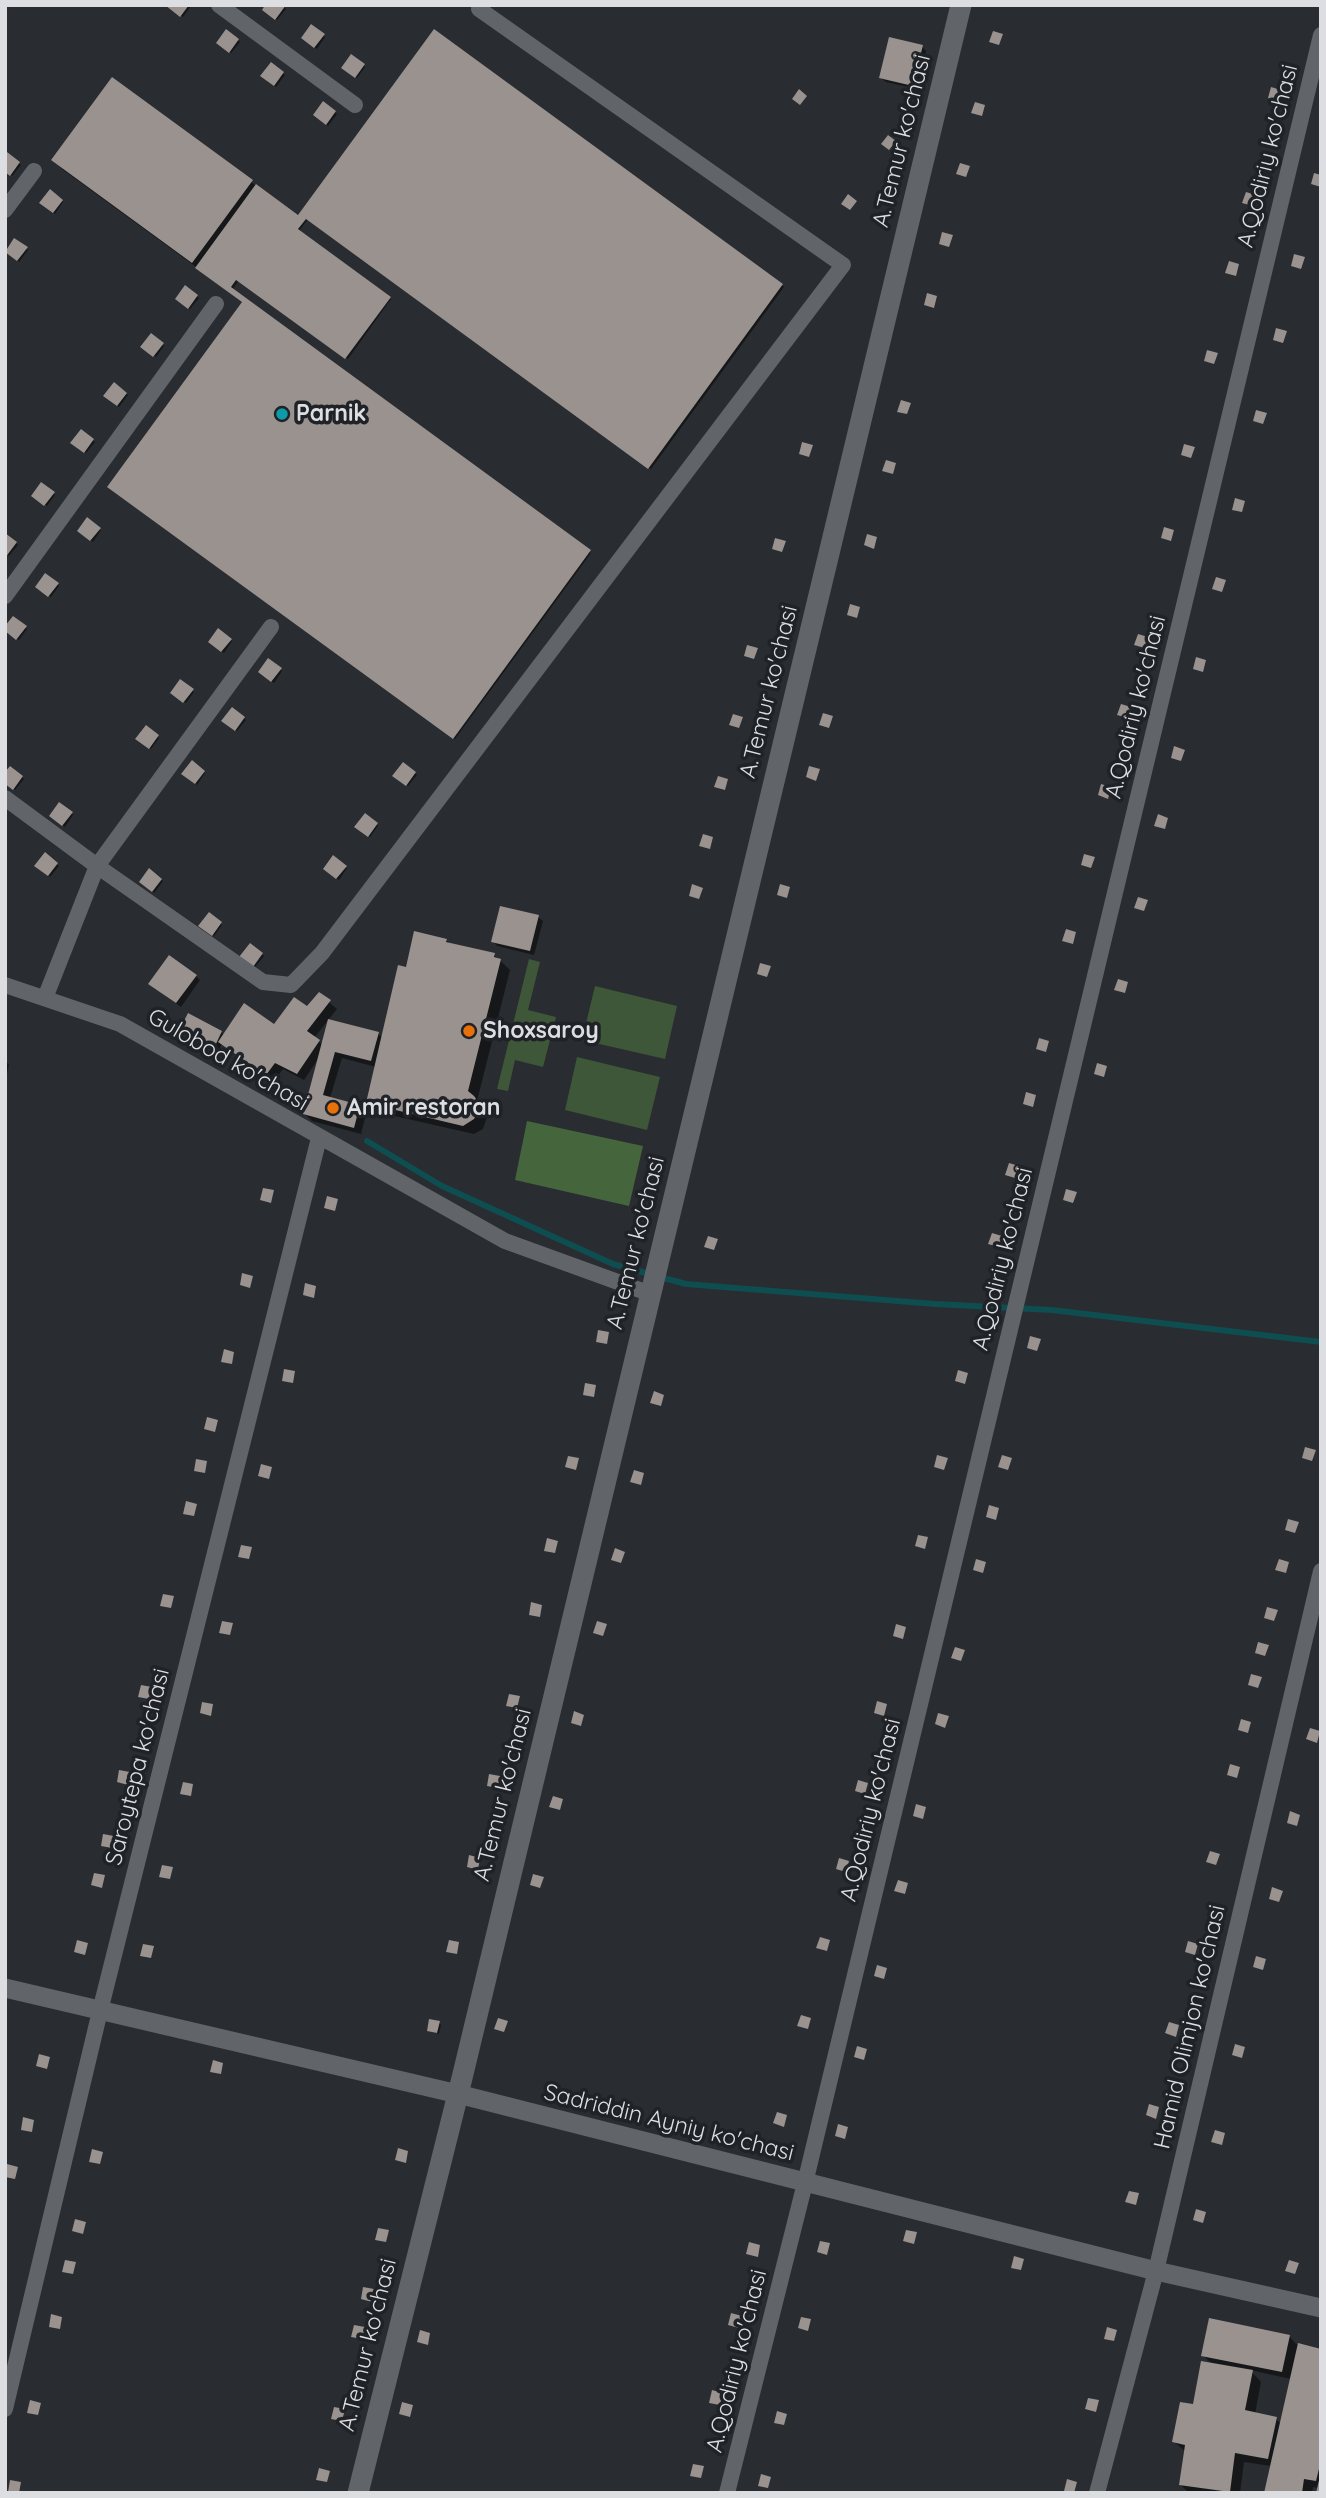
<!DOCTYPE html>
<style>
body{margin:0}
#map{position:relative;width:1326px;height:2498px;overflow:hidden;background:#292c30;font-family:Quicksand,sans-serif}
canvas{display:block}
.frame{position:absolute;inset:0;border:7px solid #dddee1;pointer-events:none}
</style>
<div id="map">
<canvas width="1326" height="2498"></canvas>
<div class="frame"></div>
</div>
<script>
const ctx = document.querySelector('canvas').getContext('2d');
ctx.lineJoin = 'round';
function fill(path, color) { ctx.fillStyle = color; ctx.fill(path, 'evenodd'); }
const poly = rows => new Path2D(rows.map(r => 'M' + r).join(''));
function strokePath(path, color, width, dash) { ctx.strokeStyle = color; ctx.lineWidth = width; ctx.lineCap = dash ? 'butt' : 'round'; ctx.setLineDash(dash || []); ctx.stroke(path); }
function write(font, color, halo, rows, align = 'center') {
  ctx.font = font + ' Quicksand,sans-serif'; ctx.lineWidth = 7; ctx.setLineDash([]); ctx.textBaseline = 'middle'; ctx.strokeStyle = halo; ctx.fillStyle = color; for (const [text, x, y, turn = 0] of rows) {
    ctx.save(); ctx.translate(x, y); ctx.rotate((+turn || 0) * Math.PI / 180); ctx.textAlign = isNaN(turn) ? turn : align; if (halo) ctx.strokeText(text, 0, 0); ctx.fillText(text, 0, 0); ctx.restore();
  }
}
const green = poly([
 [529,959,540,962,528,1010,556,1017,543,1067,515,1060,508,1091,497,1089],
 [595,986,677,1006,665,1059,582,1040],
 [577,1057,660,1077,647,1130,565,1110]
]);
const forest = poly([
 [527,1121,643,1146,629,1206,515,1180]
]);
const shadow = poly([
 [170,5,191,5,191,6,183,17],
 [282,5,286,9,277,20,264,10],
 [312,27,325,37,317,49,303,38],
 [226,31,240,42,231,53,218,43],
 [434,32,784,287,651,469,308,219,299,231,391,299,348,359,239,280,232,290,591,553,455,739,109,486,244,302,62,169,53,159,251,182,298,217],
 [922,47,926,51,917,89,886,82,881,78],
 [352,56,365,67,357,78,343,68],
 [271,65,285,75,276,87,263,76],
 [323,104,337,114,328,126,315,115],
 [7,154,21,165,12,176,5,171],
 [50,192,63,202,55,214,42,203],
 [14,240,28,250,19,262,6,251],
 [185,288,199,298,190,309,177,299],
 [151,335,164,346,156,357,142,346],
 [114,385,128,395,119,407,106,396],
 [81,432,95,442,86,453,73,443],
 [42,484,55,495,47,506,33,495],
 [88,520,101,530,93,542,79,531],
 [16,543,18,545,9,556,5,553],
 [46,576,59,586,51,597,37,587],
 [14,618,27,629,19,640,5,629],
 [219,631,232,641,224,653,210,642],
 [269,661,282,671,274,683,260,672],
 [181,682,194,692,186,703,172,693],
 [232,710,246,720,237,731,224,720],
 [146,728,159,738,151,749,137,739],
 [192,763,205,773,197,785,184,774],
 [403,764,417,775,408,786,395,776],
 [10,768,24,779,15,790,5,783],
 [60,805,73,815,65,827,51,816],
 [365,815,378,826,370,837,357,827],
 [45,855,59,866,50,877,37,866],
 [334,858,347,868,339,880,325,869],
 [149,871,163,881,154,893,141,882],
 [209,915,222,925,214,936,200,926],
 [538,917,543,921,534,955,497,946,493,941],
 [446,940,451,945,494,955,510,970,477,1101,488,1114,483,1129,474,1134,377,1112,368,1102,376,1067,342,1058,330,1098,359,1106,366,1114,361,1134,312,1121,305,1114,318,1059,304,1080,283,1069,274,1081,222,1044,219,1049,182,1029,221,1032,224,1035,274,1026,307,1008,319,994,337,1009,314,1038,323,1045,378,1034,383,1038,407,969],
 [250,946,264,956,255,967,242,957],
 [196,976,200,980,181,1007,155,988],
 [5,1062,9,1064,7,1074,5,1073],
 [439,2023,441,2025,439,2034,428,2030],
 [1289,2336,1296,2344,1321,2351,1321,2493,1319,2488,1313,2487,1312,2493,1265,2493,1271,2466,1244,2462,1240,2493,1189,2493,1180,2484,1186,2452,1174,2442,1194,2406,1213,2365,1203,2355],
 [1250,2370,1291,2379,1281,2424,1276,2419,1255,2414,1261,2382]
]);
const stream = poly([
 [367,1141,442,1186,613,1264,686,1284,935,1304,1052,1310,1321,1342]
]);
const building = poly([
 [165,5,189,5,180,17],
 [265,5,286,5,275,20,262,10],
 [311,24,325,34,314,48,301,38],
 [226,29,239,39,229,53,216,43],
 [434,29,783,284,648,469,306,219,298,229,391,297,345,359,236,280,231,287,591,550,453,739,107,487,242,302,195,268,256,184,298,215],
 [993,31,1003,34,999,45,989,42],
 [889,37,923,45,913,86,879,78],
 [351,54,365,64,355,78,341,68],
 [271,62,284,72,274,86,260,76],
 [112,77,253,180,192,263,51,160],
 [1271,87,1281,90,1278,102,1268,98],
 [799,89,807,96,800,105,792,99],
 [323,101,336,111,326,125,313,115],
 [975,102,985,105,982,116,971,113],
 [888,135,896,141,889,150,881,144],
 [7,152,20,162,10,176,5,172],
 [960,163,970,166,966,177,956,174],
 [1314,173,1321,175,1321,187,1311,184],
 [50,189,63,200,53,213,39,203],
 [1246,192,1256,195,1253,206,1242,203],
 [848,194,857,201,850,210,841,204],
 [942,232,953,235,949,247,939,244],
 [14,238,28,247,17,261,5,252],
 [1294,254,1305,257,1301,269,1291,266],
 [1229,261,1239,264,1236,276,1225,273],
 [185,285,198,295,188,309,175,299],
 [927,293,937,296,934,308,924,305],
 [1276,328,1287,331,1283,343,1273,340],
 [151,333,164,343,153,357,140,347],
 [1207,350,1218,353,1214,364,1204,361],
 [114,382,127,393,117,406,103,396],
 [901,400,911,403,907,414,897,412],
 [1256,410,1267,413,1263,424,1253,421],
 [81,429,94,439,84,453,70,443],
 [802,442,813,445,809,457,799,454],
 [1184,444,1195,447,1191,458,1181,455],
 [886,460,896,463,893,474,882,471],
 [41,482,55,492,44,506,31,496],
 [1235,498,1245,501,1242,512,1232,510],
 [87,517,101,528,90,541,77,531],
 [1164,527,1174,530,1171,541,1161,538],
 [5,533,17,542,5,558],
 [867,534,877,537,874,549,864,545],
 [775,538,786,541,782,552,772,549],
 [45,573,59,583,48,597,35,587],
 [1216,577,1226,580,1222,592,1212,589],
 [850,604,860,607,857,618,847,615],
 [13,616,27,626,16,640,5,631,5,626],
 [218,628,232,639,221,652,208,642],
 [1138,634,1148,637,1145,648,1134,645],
 [747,645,758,648,754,659,744,656],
 [1196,657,1206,660,1203,672,1193,669],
 [268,658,282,668,271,682,258,672],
 [180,679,194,689,183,703,170,693],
 [1121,704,1131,707,1128,718,1117,715],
 [232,707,245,717,235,731,221,721],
 [823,713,833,716,829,728,819,725],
 [733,714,743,717,739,728,729,725],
 [146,725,159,735,149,749,135,739],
 [1174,746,1185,750,1181,761,1171,758],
 [192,760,205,771,195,784,181,774],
 [403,762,416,772,406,786,392,776],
 [10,766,23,776,13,790,5,784,5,772],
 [809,766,820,769,816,781,806,777],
 [718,776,728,779,725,790,714,787],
 [1101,784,1111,787,1108,799,1098,795],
 [59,802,73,812,62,826,49,816],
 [365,813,378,823,368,837,354,827],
 [1158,814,1168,818,1165,829,1154,826],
 [703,834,713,837,710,849,699,846],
 [45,852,58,863,48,876,34,866],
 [1084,854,1095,857,1091,868,1081,865],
 [333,855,347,866,336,879,323,869],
 [149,868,162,879,152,892,139,882],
 [692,884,703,888,699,899,689,896],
 [780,884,790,887,787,898,777,895],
 [1138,897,1148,900,1144,911,1134,908],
 [500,906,539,915,530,951,491,942],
 [209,912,222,922,212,936,198,926],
 [1066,929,1076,932,1073,944,1062,941],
 [414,931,447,939,446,942,495,953,494,957,501,959,468,1091,474,1096,479,1103,478,1112,474,1119,463,1126,366,1103,398,965,406,967],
 [250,943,263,953,253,967,239,957],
 [169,955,197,975,176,1003,148,984],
 [760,963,771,966,767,977,757,974],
 [1118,979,1128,982,1125,993,1114,990],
 [319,992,331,1000,307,1031,320,1040,297,1074,275,1063,266,1075,218,1042,244,1003,274,1024,294,997,307,1006],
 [188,1013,222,1031,215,1046,180,1029],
 [328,1019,379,1032,371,1061,335,1052,323,1095,360,1105,354,1128,303,1114],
 [1039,1038,1049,1041,1046,1052,1036,1049],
 [1097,1063,1107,1066,1104,1077,1094,1074],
 [1026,1092,1036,1095,1033,1107,1023,1104],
 [1009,1163,1019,1166,1015,1178,1005,1175],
 [263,1188,274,1190,271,1203,260,1200],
 [1066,1189,1077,1192,1073,1203,1063,1200],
 [327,1196,338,1199,335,1211,324,1208],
 [992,1233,1002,1236,999,1247,988,1244],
 [708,1236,718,1239,714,1250,704,1247],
 [242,1273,253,1276,250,1288,240,1285],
 [305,1283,316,1286,314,1298,303,1295],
 [598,1330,609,1332,607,1344,596,1342],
 [1030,1336,1041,1339,1037,1351,1027,1348],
 [224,1349,234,1352,232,1364,221,1362],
 [284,1369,295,1371,293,1383,282,1381],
 [958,1370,968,1373,965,1384,955,1381],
 [585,1383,596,1385,594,1397,583,1395],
 [654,1391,664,1395,661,1406,650,1403],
 [207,1417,218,1420,215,1432,204,1429],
 [1305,1447,1316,1450,1312,1461,1302,1458],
 [937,1455,948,1458,944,1470,934,1467],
 [1002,1455,1012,1458,1008,1470,998,1467],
 [568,1456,579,1458,576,1470,565,1467],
 [196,1459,207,1461,205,1473,194,1471],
 [261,1464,272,1467,269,1479,258,1476],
 [634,1470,644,1473,641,1485,630,1482],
 [186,1501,197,1504,194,1516,183,1514],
 [989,1505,999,1508,996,1520,986,1517],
 [1288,1519,1299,1522,1295,1533,1285,1530],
 [918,1535,928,1537,925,1549,915,1546],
 [547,1538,558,1541,555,1553,544,1551],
 [241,1545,252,1547,249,1559,238,1557],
 [615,1548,625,1552,621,1563,611,1560],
 [976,1559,986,1562,983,1573,973,1570],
 [1279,1559,1289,1562,1286,1573,1275,1570],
 [163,1594,174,1596,171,1608,160,1606],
 [531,1602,542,1605,540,1617,529,1615],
 [1267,1607,1278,1610,1274,1621,1264,1618],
 [222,1621,233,1623,230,1635,219,1633],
 [597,1621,607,1624,603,1636,593,1633],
 [896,1624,906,1627,903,1639,893,1636],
 [1258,1642,1269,1645,1265,1656,1255,1653],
 [955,1647,965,1650,961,1661,951,1658],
 [1251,1674,1262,1677,1258,1688,1248,1685],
 [141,1685,152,1687,149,1699,138,1697],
 [509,1694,520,1696,517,1708,506,1706],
 [877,1701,887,1704,884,1716,874,1713],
 [202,1702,213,1704,211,1716,200,1713],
 [574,1711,584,1715,581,1726,571,1723],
 [938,1713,949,1716,945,1728,935,1724],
 [1241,1719,1251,1722,1248,1733,1238,1730],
 [1310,1728,1320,1731,1317,1743,1306,1739],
 [1230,1764,1240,1767,1237,1778,1227,1775],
 [119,1770,130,1772,128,1785,117,1782],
 [489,1774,500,1776,498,1788,487,1786],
 [858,1780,868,1783,865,1794,855,1791],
 [183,1782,193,1784,191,1796,180,1794],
 [553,1796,563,1799,560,1810,549,1807],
 [916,1804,926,1807,923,1819,913,1816],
 [1290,1811,1300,1815,1297,1826,1287,1823],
 [103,1834,114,1836,112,1848,101,1846],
 [1210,1851,1220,1854,1216,1865,1206,1862],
 [469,1855,480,1858,478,1870,467,1867],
 [839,1858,849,1861,846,1872,836,1869],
 [162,1865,173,1867,170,1879,159,1877],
 [94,1873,105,1875,102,1888,91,1885],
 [533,1874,544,1877,540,1888,530,1885],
 [898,1880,908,1883,905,1894,894,1891],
 [1272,1887,1283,1891,1279,1902,1269,1899],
 [820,1937,830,1940,827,1951,816,1948],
 [77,1940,88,1943,85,1955,74,1952],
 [449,1940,459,1942,457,1954,446,1952],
 [1188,1941,1198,1944,1195,1955,1185,1952],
 [143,1944,154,1946,151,1958,140,1956],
 [1256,1956,1266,1959,1263,1970,1253,1967],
 [877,1965,887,1968,884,1979,874,1976],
 [801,2015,811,2018,808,2029,797,2026],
 [498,2018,508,2021,504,2032,494,2029],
 [429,2019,440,2021,437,2033,427,2031],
 [1169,2022,1179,2025,1176,2037,1165,2033],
 [1235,2044,1245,2047,1242,2058,1232,2055],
 [857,2046,867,2049,864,2060,854,2057],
 [39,2054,50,2057,47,2069,36,2066],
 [213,2060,223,2063,221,2074,210,2072],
 [1149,2104,1159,2107,1156,2119,1146,2115],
 [777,2112,787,2115,784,2127,773,2123],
 [23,2117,34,2120,32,2132,21,2130],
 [838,2124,848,2127,845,2139,835,2136],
 [1215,2130,1225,2133,1222,2145,1211,2142],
 [398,2148,408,2151,406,2163,395,2160],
 [92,2149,103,2152,100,2164,89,2162],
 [7,2164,18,2167,15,2179,5,2177],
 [1129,2191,1139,2193,1136,2205,1125,2202],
 [1196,2209,1206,2212,1203,2223,1193,2220],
 [75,2219,86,2222,83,2234,72,2231],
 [378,2228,389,2230,386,2242,375,2240],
 [906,2230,917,2232,914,2244,903,2241],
 [820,2241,830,2243,827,2255,817,2252],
 [749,2242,760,2245,758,2257,746,2254],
 [1014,2256,1024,2259,1021,2270,1011,2268],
 [65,2260,76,2262,73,2274,62,2272],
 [1289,2260,1299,2263,1295,2274,1285,2271],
 [363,2287,374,2289,372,2302,361,2299],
 [731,2313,742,2316,739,2328,728,2325],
 [51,2314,62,2317,60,2329,49,2327],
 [801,2317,811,2319,808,2331,798,2328],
 [1209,2318,1290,2335,1282,2372,1201,2356],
 [354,2325,365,2327,362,2339,351,2337],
 [1107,2327,1117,2330,1114,2341,1104,2339],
 [420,2330,430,2333,428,2345,417,2342],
 [1298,2343,1321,2349,1321,2461,1316,2481,1304,2479,1302,2493,1264,2493],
 [1201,2361,1253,2370,1245,2410,1277,2417,1268,2459,1235,2453,1230,2492,1179,2485,1185,2445,1172,2442,1180,2402,1193,2404],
 [712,2390,723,2393,720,2405,709,2403],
 [1088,2398,1099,2400,1096,2412,1085,2409],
 [30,2400,41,2403,38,2415,27,2413],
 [402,2402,413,2405,410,2417,399,2414],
 [334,2407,345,2409,342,2421,331,2419],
 [777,2411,787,2414,784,2425,774,2423],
 [693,2464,704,2466,701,2478,690,2476],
 [319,2468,330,2471,327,2482,316,2480],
 [761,2474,771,2477,768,2488,758,2486],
 [1320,2476,1321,2493,1316,2493],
 [1067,2479,1077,2482,1074,2493,1064,2491],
 [10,2480,21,2482,19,2493,8,2492]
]);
const minor = poly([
 [219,5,355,105],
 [5,210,34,171],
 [5,596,216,304],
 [5,798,97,866,263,982,291,985,322,953,843,265,479,9],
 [5,985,120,1024,505,1241,651,1294],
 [45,998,97,866,271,627],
 [5,2409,100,2011,319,1138],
 [727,2493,805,2183,1321,35],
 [1097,2493,1156,2271,1321,1571]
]);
const tertiary = poly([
 [5,1988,458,2094,1156,2271,1321,2308]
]);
const secondary = poly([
 [358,2493,462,2078,961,5]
]);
const markers = [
 [282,414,7,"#0f9aa8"],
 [469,1031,7,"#e8710a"],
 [333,1108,7,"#e8710a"]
];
const streetNames = [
 ["A.Temur ko'chasi",902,141,-76],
 ["A.Qodiriy ko'chasi",1268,156,-76],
 ["A.Temur ko'chasi",769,692,-76],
 ["A.Qodiriy ko'chasi",1136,707,-76],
 ["Gulobod ko'chasi",228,1060,30],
 ["A.Temur ko'chasi",636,1243,-76],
 ["A.Qodiriy ko'chasi",1003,1259,-76],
 ["Saroytepa ko'chasi",138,1767,-76],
 ["A.Temur ko'chasi",503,1795,-76],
 ["A.Qodiriy ko'chasi",871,1810,-76],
 ["Hamid Olimjon ko'chasi",1190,2027,-77],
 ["Sadriddin Ayniy ko'chasi",669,2123,14],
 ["A.Temur ko'chasi",368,2345,-76],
 ["A.Qodiriy ko'chasi",737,2361,-76]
];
const poiNames = [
 ["Parnik",296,414],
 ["Shoxsaroy",483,1031],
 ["Amir restoran",347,1108]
];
fill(green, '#3e5738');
fill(forest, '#45663c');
fill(shadow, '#0007');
strokePath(stream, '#0e4d50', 6);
fill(building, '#99928f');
strokePath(minor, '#616469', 16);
strokePath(tertiary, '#616469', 19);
strokePath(secondary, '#616469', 21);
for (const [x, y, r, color] of markers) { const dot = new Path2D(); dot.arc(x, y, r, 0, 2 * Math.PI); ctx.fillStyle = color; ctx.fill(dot); strokePath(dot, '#1f2226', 2.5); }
write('23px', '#dddee1', '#1f2226', streetNames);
write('bold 23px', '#dddee1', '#1f2226', poiNames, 'left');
</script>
